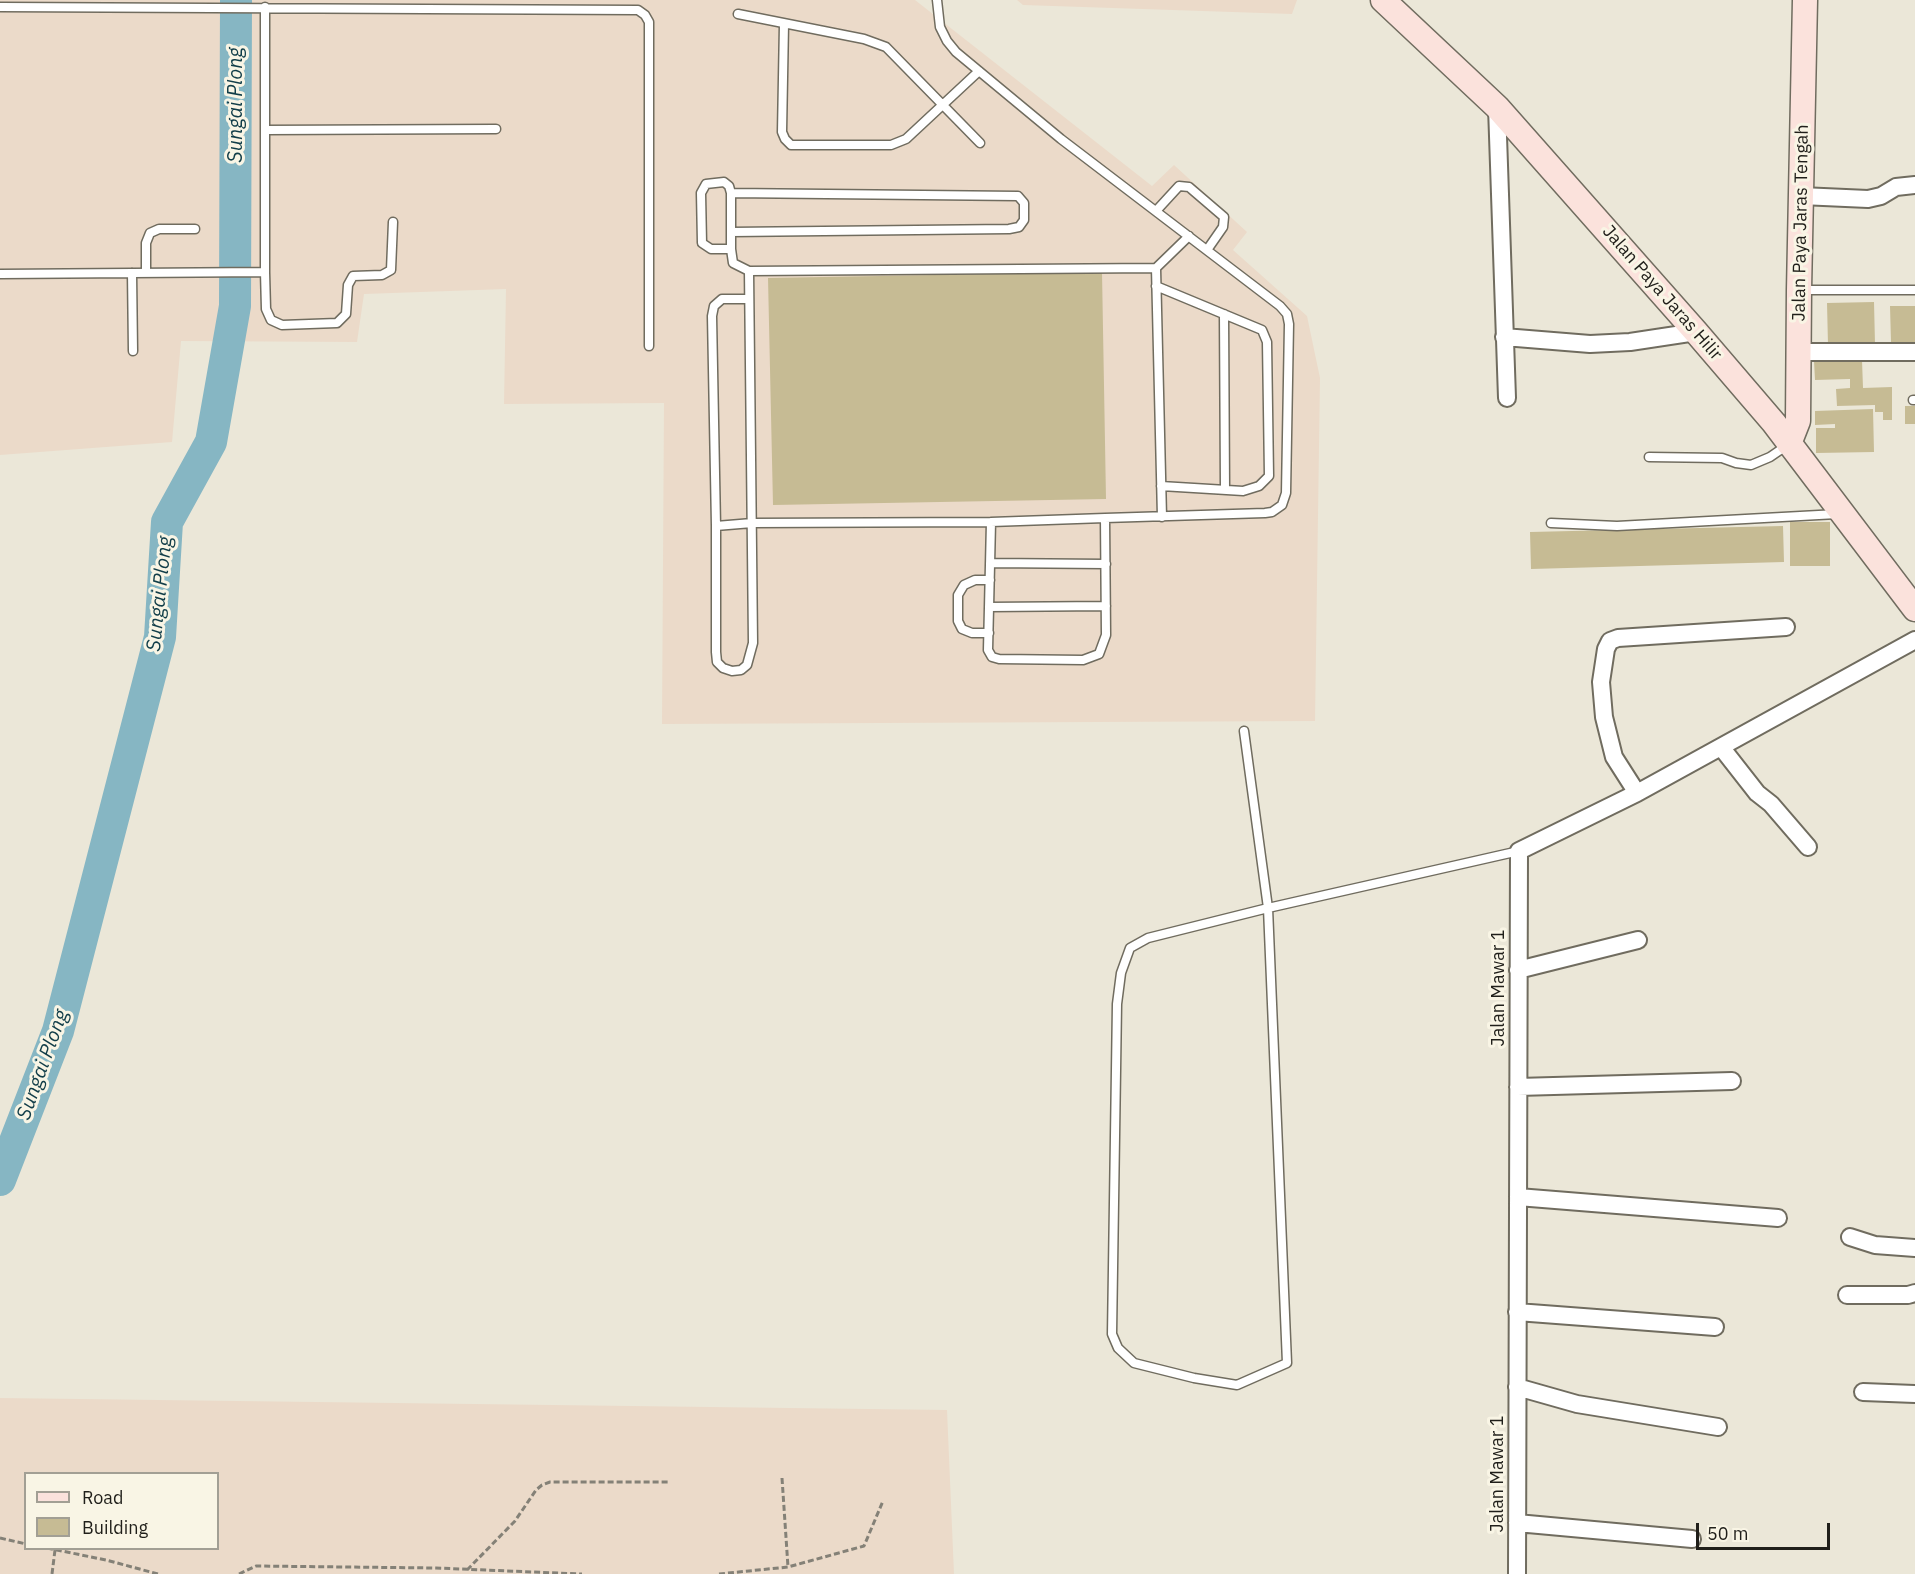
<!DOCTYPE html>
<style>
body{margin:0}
#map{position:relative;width:1915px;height:1574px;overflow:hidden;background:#ebe7d8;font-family:"IBM Plex Sans",sans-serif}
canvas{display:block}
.legend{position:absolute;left:24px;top:1472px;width:195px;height:78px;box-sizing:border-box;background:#f9f5e5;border:2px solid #a29f94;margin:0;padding:8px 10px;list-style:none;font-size:18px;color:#201f1a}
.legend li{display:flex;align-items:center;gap:12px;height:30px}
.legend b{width:30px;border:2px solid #a29f94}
.scale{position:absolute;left:1696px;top:1523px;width:134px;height:27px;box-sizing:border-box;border:3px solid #201f1a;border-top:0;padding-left:8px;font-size:18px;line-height:21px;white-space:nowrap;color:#201f1a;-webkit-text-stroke:4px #f9f5e5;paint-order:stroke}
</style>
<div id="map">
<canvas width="1915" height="1574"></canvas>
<ul class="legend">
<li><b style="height:8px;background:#fbe2dc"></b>Road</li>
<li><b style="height:16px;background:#c6bb94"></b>Building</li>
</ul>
<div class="scale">50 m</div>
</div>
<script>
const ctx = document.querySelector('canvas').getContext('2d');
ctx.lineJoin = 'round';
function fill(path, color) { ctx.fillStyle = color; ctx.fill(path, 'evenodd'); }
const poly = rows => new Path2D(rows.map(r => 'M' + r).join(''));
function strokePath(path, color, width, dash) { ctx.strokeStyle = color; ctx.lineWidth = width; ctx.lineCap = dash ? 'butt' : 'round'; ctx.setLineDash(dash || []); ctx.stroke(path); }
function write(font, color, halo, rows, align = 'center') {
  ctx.font = font + ' "IBM Plex Sans",sans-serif'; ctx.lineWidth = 6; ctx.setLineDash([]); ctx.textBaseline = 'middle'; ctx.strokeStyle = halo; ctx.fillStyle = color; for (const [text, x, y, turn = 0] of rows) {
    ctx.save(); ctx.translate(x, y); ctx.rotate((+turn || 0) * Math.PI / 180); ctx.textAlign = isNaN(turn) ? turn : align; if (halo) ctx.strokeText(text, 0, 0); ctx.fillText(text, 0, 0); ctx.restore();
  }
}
const industrial = poly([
 [0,0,915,0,1152,186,1174,165,1247,232,1233,250,1307,316,1320,378,1315,721,662,724,664,403,504,404,506,289,364,294,357,342,181,341,172,442,0,455],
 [1017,0,1297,0,1292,14,1023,5],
 [0,1398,947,1410,954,1574,0,1574],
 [26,1474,218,1474,218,1548,26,1548]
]);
const river = poly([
 [0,1180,58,1031,160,637,167,522,211,442,235,306,236,0]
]);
const building = poly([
 [1102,272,1106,499,773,505,768,278],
 [1874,302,1875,344,1828,345,1827,303],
 [1890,306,1915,306,1915,342,1891,342],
 [1862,360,1863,388,1892,387,1892,420,1883,420,1883,412,1875,412,1875,405,1837,406,1836,389,1850,388,1850,379,1815,380,1814,361],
 [1905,406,1915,406,1915,424,1905,424],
 [1873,409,1874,452,1816,453,1816,428,1835,428,1835,424,1815,425,1815,411],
 [1790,522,1830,522,1830,566,1790,566],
 [1783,526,1784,562,1531,569,1530,532]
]);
const path = poly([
 [782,1478,788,1567],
 [0,1538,26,1544],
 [47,1548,106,1560,158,1574],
 [467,1570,515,1521,536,1490,542,1485,550,1482,670,1482],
 [52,1574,55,1550],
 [239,1574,256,1566,436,1568,582,1574],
 [719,1574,788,1567,864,1546,883,1501]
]);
const lane = poly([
 [937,0,940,27,947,41,956,52,1061,139,1280,306,1287,314,1289,324,1286,493,1282,505,1272,512,1265,513,1105,518,1106,635,1099,654,1083,660,999,659,992,657,988,650,991,522,1105,518],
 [0,7,638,10,645,15,649,22,649,346],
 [738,14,864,39,886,47,980,143],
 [784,24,782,132,785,139,791,145,891,145,906,139,979,71],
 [265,130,496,129],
 [1156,211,1179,186,1189,187,1224,217,1223,227,1207,250],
 [731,232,1009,229,1019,227,1024,220,1024,203,1018,196,731,193],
 [731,249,731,193,729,186,724,182,706,184,701,193,702,243,711,249,731,249,733,263,749,271,1156,268,1189,236],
 [1156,268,1162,517],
 [749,271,753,643,747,665,741,670,732,671,723,668,717,662,716,652,716,526,712,316,714,306,722,299,749,299],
 [146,272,146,243,150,233,159,229,195,229],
 [265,272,266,309,271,320,282,325,337,323,346,314,348,285,353,276,382,275,391,270,393,222],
 [132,273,133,351],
 [0,274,265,272,265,7],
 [1156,286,1262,330,1267,342,1269,476,1259,486,1243,491,1161,486],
 [1802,290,1915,290],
 [1224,314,1225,490],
 [1913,400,1915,400],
 [1649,457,1722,458,1736,463,1751,465,1770,457,1786,446],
 [1551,523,1617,526,1837,514],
 [716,526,752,523,991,522],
 [990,563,1106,564],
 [989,607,1106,606],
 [989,633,972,633,962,629,958,621,958,595,964,585,975,580,990,580],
 [1244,731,1268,908,1148,938,1130,948,1121,973,1117,1004,1112,1334,1118,1348,1134,1363,1194,1378,1237,1385,1287,1363,1268,908,1519,851]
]);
const street = poly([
 [1497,107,1507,398],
 [1801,196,1868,199,1881,196,1896,187,1915,185],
 [1504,337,1590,344,1630,342,1696,332],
 [1799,352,1915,352],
 [1721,747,1757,793,1771,804,1808,847],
 [1637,793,1614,757,1604,717,1601,682,1606,649,1610,641,1618,638,1786,627],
 [1518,970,1638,940],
 [1518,1087,1732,1081],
 [1518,1197,1778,1218],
 [1850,1237,1875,1245,1915,1248],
 [1847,1295,1908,1295,1915,1293],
 [1517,1312,1715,1327],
 [1517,1387,1577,1404,1718,1427],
 [1863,1392,1915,1394],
 [1517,1523,1692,1539],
 [1517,1574,1519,851,1637,793,1915,640]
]);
const secondary = poly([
 [1383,0,1497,107,1696,332,1774,423,1915,609],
 [1789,444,1798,421,1799,290,1805,0]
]);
const streetNames = [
 ["Jalan Paya Jaras Tengah",1801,223,-89],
 ["Jalan Paya Jaras Hilir",1662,293,49],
 ["Jalan Mawar 1",1499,988,-90],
 ["Jalan Mawar 1",1498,1474,-90]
];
const waterNames = [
 ["Sungai Plong",236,105,-90],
 ["Sungai Plong",160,594,-84],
 ["Sungai Plong",43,1065,-70]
];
fill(industrial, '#ebdac9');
strokePath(river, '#86b6c3', 32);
fill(building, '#c6bb94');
strokePath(lane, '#706c5f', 11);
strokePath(street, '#706c5f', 20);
strokePath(secondary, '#706c5f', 27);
strokePath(path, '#848177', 3, [6, 3]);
strokePath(lane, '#fff', 8);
strokePath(street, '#fff', 16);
strokePath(secondary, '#fbe2dc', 24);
write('18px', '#201f1a', '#f9f5e5', streetNames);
write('italic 20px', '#113d48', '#f9f5e5', waterNames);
</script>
